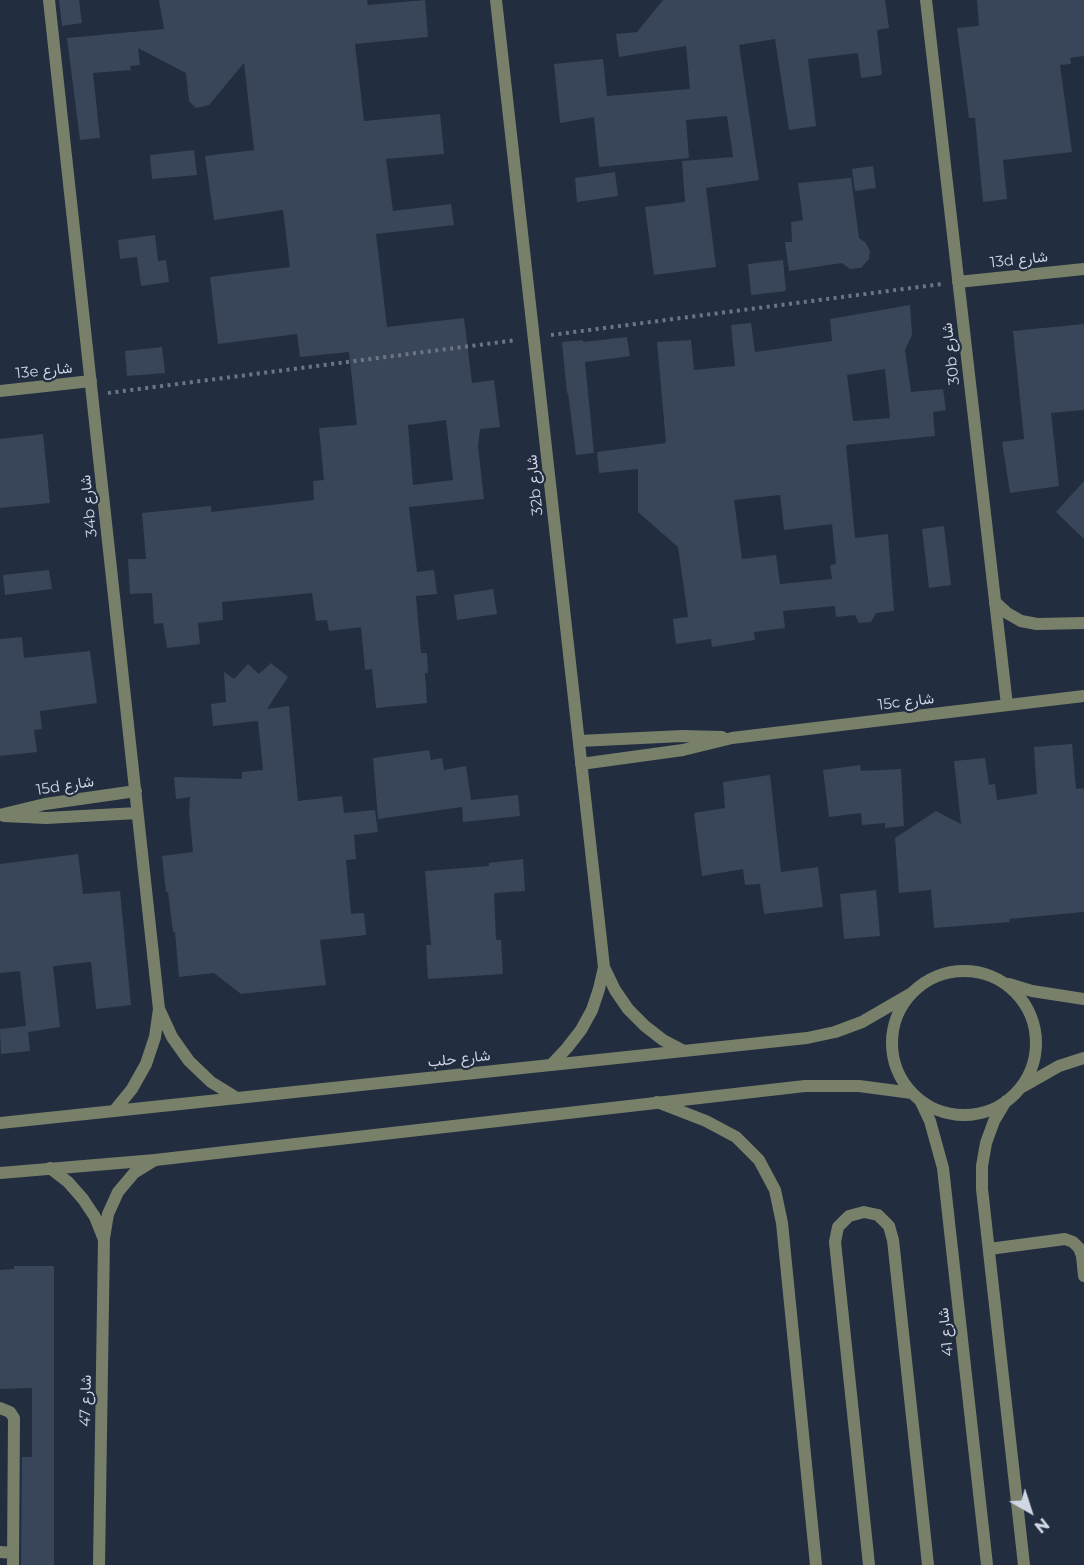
<!DOCTYPE html>
<meta charset="utf-8">
<style>
body{margin:0}
#map{position:relative;width:1084px;height:1565px;overflow:hidden;background:#222d40;font-family:Montserrat,sans-serif}
canvas{display:block}
.north{position:absolute;left:1000px;top:1481px;width:60px;height:60px;-webkit-text-stroke:4px #222d40;paint-order:stroke;rotate:141deg;font-size:16px;font-weight:700;line-height:24px;text-align:center;color:#d0d7e4}
.north::after{content:'';display:block;margin:auto;width:21px;height:27px;background:#d0d7e4;clip-path:polygon(50% 0,100% 100%,50% 72%,0 100%)}
</style>
<div id="map">
<canvas width="1084" height="1565"></canvas>
<div class="north">N</div>
</div>
<script>
const ctx = document.querySelector('canvas').getContext('2d');
ctx.lineJoin = 'round';
function fill(path, color) { ctx.fillStyle = color; ctx.fill(path, 'evenodd'); }
const poly = rows => new Path2D(rows.map(r => 'M' + r).join(''));
function strokePath(path, color, width, dash) { ctx.strokeStyle = color; ctx.lineWidth = width; ctx.lineCap = dash ? 'butt' : 'round'; ctx.setLineDash(dash || []); ctx.stroke(path); }
function write(font, color, halo, rows, align = 'center') {
  ctx.font = font + ' Montserrat,Vazirmatn,sans-serif'; ctx.lineWidth = 4.5; ctx.setLineDash([]); ctx.textBaseline = 'middle'; ctx.strokeStyle = halo; ctx.fillStyle = color; for (const [text, x, y, turn = 0] of rows) {
    ctx.save(); ctx.translate(x, y); ctx.rotate((+turn || 0) * Math.PI / 180); ctx.textAlign = isNaN(turn) ? turn : align; if (halo) ctx.strokeText(text, 0, 0); ctx.fillText(text, 0, 0); ctx.restore();
  }
}
const building = poly([
 [59,0,79,0,82,23,62,26],
 [159,0,367,0,368,5,425,0,428,37,355,44,364,121,440,114,444,154,386,159,393,211,451,204,454,225,376,234,387,327,464,318,472,383,494,380,500,427,480,429,478,446,484,499,409,507,417,572,434,570,437,594,416,596,421,653,427,653,428,673,425,673,427,703,376,708,372,669,365,670,361,627,329,631,327,620,316,621,312,593,222,602,223,620,198,623,200,644,167,648,163,623,154,624,152,593,130,594,128,559,146,559,142,513,211,506,211,512,314,500,313,481,324,480,319,428,357,425,349,352,300,357,297,334,218,344,210,277,290,267,283,210,214,220,205,156,254,150,244,63,209,105,196,108,189,101,186,73,138,48,140,65,130,66,131,70,93,73,100,138,80,140,67,38,164,29],
 [446,420,453,480,413,485,408,425],
 [663,0,885,0,889,28,877,30,882,75,861,78,858,53,808,59,816,126,789,130,775,39,739,45,759,180,706,188,716,267,654,275,645,207,685,202,682,161,733,157,727,116,686,120,689,158,599,167,594,117,560,123,554,64,603,59,607,96,690,89,686,46,619,57,616,34,637,32],
 [977,0,1084,0,1084,56,1070,58,1071,64,1060,65,1072,152,1003,160,1007,199,983,202,975,118,969,118,957,28,979,26],
 [194,150,197,175,152,179,150,155],
 [873,166,876,188,855,191,852,169],
 [615,172,618,196,577,202,575,178],
 [851,178,859,238,866,243,870,251,869,259,861,268,850,269,842,263,789,271,785,242,792,242,791,222,803,220,798,183],
 [155,235,158,261,166,260,169,282,141,286,137,257,120,259,118,240],
 [783,260,786,291,751,295,748,264],
 [910,305,912,335,905,350,911,392,943,389,946,410,933,412,935,436,846,445,855,538,888,534,894,611,876,613,871,622,859,623,855,615,836,617,835,606,783,611,785,628,754,632,755,640,712,647,711,639,676,644,673,619,688,617,678,547,638,512,638,469,599,473,597,452,666,443,657,342,691,340,694,370,735,366,731,325,751,323,755,352,832,341,830,319],
 [885,369,890,418,853,421,847,375],
 [780,495,784,530,832,524,836,564,830,565,832,579,780,584,776,555,742,559,734,500],
 [1084,324,1084,410,1051,413,1059,486,1010,493,1002,442,1024,439,1013,331],
 [627,337,630,356,585,362,594,453,576,455,568,393,567,393,562,342,583,340,583,342],
 [162,347,165,373,127,376,125,351],
 [43,434,50,503,0,508,0,439],
 [1084,481,1084,539,1056,512],
 [944,526,951,585,929,588,922,529],
 [49,570,52,589,5,595,3,575],
 [493,589,497,614,457,620,454,595],
 [22,637,24,658,90,651,97,703,40,711,42,729,34,730,37,752,0,756,0,639],
 [271,663,288,677,267,709,289,706,298,801,342,796,344,813,375,810,378,832,354,835,356,859,346,860,351,914,364,913,366,935,320,940,326,985,241,994,214,973,179,977,175,932,173,932,168,892,166,892,162,856,193,852,189,811,190,797,176,799,174,777,242,779,242,772,263,770,258,721,213,726,211,704,226,702,224,672,234,679,248,664,259,674],
 [1072,744,1076,789,1084,788,1084,912,1009,919,1010,922,934,928,931,890,899,893,895,838,936,811,961,824,954,761,985,758,989,785,995,784,997,800,1037,794,1034,747],
 [429,750,431,760,442,758,444,770,466,766,471,800,518,795,520,816,463,822,462,807,378,819,373,758],
 [860,765,861,771,901,769,904,826,885,828,885,823,862,825,861,813,829,817,823,770],
 [770,775,781,872,818,867,823,907,764,914,760,884,745,885,743,869,702,876,694,813,725,808,723,782],
 [78,854,83,894,120,891,131,1005,96,1009,91,962,53,966,60,1027,28,1032,30,1051,1,1054,0,1029,26,1026,20,971,0,973,0,864],
 [523,859,525,891,494,893,496,940,501,940,503,974,428,979,426,945,431,945,425,871,489,866,489,863],
 [876,890,880,936,844,939,840,894],
 [14,1266,54,1266,54,1565,21,1565,22,1457,32,1457,32,1388,0,1389,0,1270,14,1269]
]);
const path = poly([
 [551,335,942,284],
 [108,393,517,340]
]);
const service = poly([
 [995,602,1007,613,1021,621,1037,624,1084,623],
 [989,1249,1065,1239,1073,1242,1079,1248,1082,1256,1084,1276],
 [869,1565,835,1242,838,1227,849,1216,864,1212,878,1215,889,1226,893,1240,928,1565]
]);
const minor = poly([
 [49,0,159,1009,155,1037,146,1064,132,1089,114,1111],
 [496,0,604,967,599,989,592,1010,581,1030,567,1048,551,1065],
 [926,0,1007,705],
 [958,282,1084,269],
 [0,391,91,381],
 [579,741,682,736,722,737],
 [581,764,683,750,732,738,1084,696],
 [0,815,45,804,136,791],
 [4,816,46,818,137,813],
 [604,967,615,990,628,1009,645,1026,663,1040,684,1051],
 [160,1011,172,1037,189,1061,211,1082,237,1098],
 [657,1102,706,1121,736,1137,759,1160,775,1190,782,1223,816,1565],
 [50,1168,68,1182,83,1199,95,1217,103,1237],
 [0,1408,10,1412,14,1418,13,1565],
 [0,1552,13,1553],
 [99,1565,104,1238,108,1214,118,1192,134,1173,155,1160]
]);
const tertiary = poly([
 '892 1043a72 72 0 1 1 144 0a72 72 0 1 1-144 0Z',
 [1009,984,1032,991,1084,999],
 [1022,1087,1059,1066,1084,1058],
 [920,1100,930,1121,943,1168,987,1565],
 [1006,1101,994,1121,986,1143,982,1166,982,1189,1024,1565],
 [0,1123,807,1038,835,1032,862,1022,912,993],
 [0,1173,155,1160,805,1086,859,1086,912,1093]
]);
const streetNames = [
 ["13d شارع",1019,260,-6],
 ["30b شارع",951,354,-97],
 ["13e شارع",44,371,-6],
 ["32b شارع",535,485,-96],
 ["34b شارع",89,506,-96],
 ["15c شارع",906,702,-7],
 ["15d شارع",65,786,-9],
 ["شارع حلب",459,1059,-6],
 ["شارع 41",946,1332,-96],
 ["شارع 47",86,1401,-89]
];
fill(building, '#394559');
strokePath(path, '#6c7586', 4, [3, 4.5]);
strokePath(service, '#798069', 12);
strokePath(minor, '#798069', 12);
strokePath(tertiary, '#798069', 12);
write('15px', '#d0d7e4', '#222d40', streetNames);
</script>
